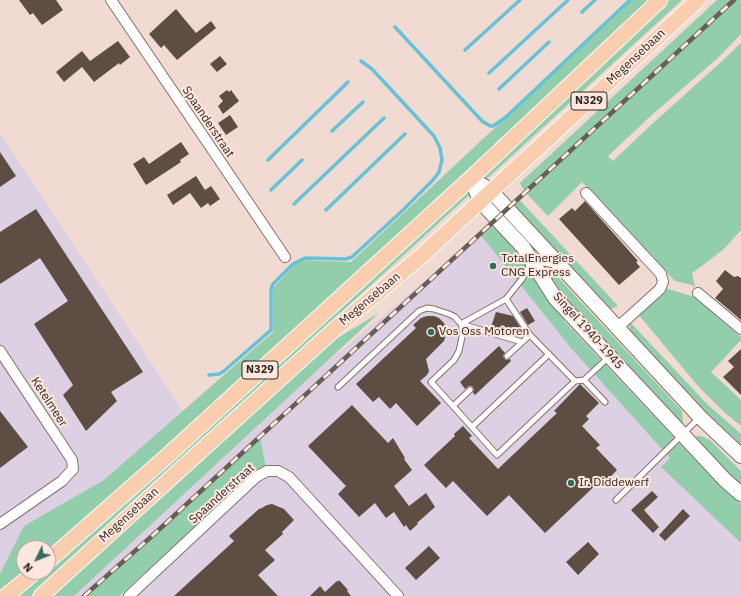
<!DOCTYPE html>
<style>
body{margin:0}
#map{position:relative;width:741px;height:596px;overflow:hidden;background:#f0dad1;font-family:"IBM Plex Sans",sans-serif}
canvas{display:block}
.north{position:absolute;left:16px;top:540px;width:40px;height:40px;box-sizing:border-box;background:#fee7de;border:1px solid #ab9a93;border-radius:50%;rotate:227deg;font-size:11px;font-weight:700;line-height:16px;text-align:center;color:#2f2723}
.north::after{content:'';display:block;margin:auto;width:14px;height:18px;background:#326f5a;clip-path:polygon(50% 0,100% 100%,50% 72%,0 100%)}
</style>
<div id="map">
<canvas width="741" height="596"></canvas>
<div class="north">N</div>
</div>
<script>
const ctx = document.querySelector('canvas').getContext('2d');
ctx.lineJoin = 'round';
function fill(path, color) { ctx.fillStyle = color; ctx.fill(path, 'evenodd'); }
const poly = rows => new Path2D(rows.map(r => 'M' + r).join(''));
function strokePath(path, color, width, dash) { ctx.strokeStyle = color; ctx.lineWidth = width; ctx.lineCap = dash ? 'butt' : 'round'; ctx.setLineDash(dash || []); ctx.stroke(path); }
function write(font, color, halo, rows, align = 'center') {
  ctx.font = font + ' "IBM Plex Sans",sans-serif'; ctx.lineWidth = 4; ctx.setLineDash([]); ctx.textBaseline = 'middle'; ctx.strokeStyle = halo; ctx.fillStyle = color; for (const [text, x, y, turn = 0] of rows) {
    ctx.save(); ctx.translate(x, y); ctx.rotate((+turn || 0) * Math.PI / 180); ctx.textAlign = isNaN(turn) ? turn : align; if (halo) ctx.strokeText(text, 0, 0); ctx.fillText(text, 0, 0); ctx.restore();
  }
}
const industrial = poly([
 [0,133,213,457,495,223,532,261,741,504,741,596,0,596],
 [24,548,48,548,48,572,24,572]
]);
const green = poly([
 [632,0,682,0,323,329,84,550,31,596,0,596,0,574,24,526,104,480,273,332,273,288,299,260,351,262],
 [24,548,48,548,48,572,24,572],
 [717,0,741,0,741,34,719,57,654,113,608,156,613,161,652,124,720,63,741,43,741,230,724,249,703,265,692,273,695,288,692,285,675,281,582,182,548,216,524,191,520,183],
 [517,197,618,306,606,311,509,205],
 [491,222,513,247,565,322,697,462,741,504,741,543,661,467,670,458,571,348,479,233],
 [554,273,682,411,683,424,682,430,577,321,549,277],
 [658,286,695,297,741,337,741,340,711,372,741,400,741,426,724,412,698,386,633,308],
 [379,313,74,596,51,596,180,481,329,343],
 [631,323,707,404,741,434,741,448,703,410,630,331,629,325],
 [260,436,266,468,256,472,238,487,119,596,87,596],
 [697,436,701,436,710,440,741,471,741,488,695,438]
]);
const stream = poly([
 [582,12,595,0],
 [395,27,482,121,490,126,493,126,506,117,630,0],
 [465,50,520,0],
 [489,73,568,0],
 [499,89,549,42],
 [332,131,363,102],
 [268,160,348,82],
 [271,190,302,160],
 [294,204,384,118],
 [326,210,405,134],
 [209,375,219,374,224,371,271,330,271,289,273,284,293,264,305,258,346,259,352,257,402,211,433,180,439,172,442,160,440,148,434,136,372,69,361,61]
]);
const building = poly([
 [19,0,56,0,63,10,42,25,33,13,30,15],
 [176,9,196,33,211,21,216,28,177,60,164,45,161,48,149,34],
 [118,41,130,57,120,65,119,63,94,82,82,67,64,82,56,72,82,51,90,61],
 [220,56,227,64,217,72,210,64],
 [227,90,229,92,231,90,239,101,223,114,218,106,223,101,219,96],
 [230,115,238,127,226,135,218,123],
 [181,142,189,154,180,160,181,162,146,185,133,164,144,157,149,164],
 [0,152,16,176,0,187],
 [196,176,205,190,211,186,220,199,210,206,208,203,201,208,190,193,173,205,167,195],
 [585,201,638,261,636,262,640,267,619,285,559,219,572,208,575,211],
 [36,209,143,372,111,392,117,401,86,431,63,395,73,385,34,324,68,301,40,258,0,284,0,232],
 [725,270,734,277,738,276,741,278,741,320,715,298,723,289,716,281],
 [527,308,535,321,528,325,520,312],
 [496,312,513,316,522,330,515,334,491,327],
 [427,316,434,316,439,318,444,323,447,330,444,341,426,359,429,371,427,375,420,381,441,403,417,426,396,403,390,409,379,397,373,402,356,384,416,328,413,325,421,318],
 [499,346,505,353,503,355,504,358,506,360,510,359,511,361,475,395,473,393,474,389,472,386,469,386,465,389,460,382],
 [741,349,741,395,723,377,734,367,728,361],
 [580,384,599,403,586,416,589,419,582,426,600,445,596,448,617,470,603,484,600,481,545,533,509,495,487,516,453,481,446,488,424,465,455,436,454,434,463,426,472,436,469,438,498,469,557,413,554,411],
 [352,405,388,443,393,438,405,458,404,459,412,470,394,486,409,506,426,493,435,507,417,523,418,524,410,531,406,525,404,527,394,512,386,518,375,503,359,517,338,494,346,486,308,446],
 [0,411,28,447,0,468],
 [652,491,658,497,644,510,659,527,653,533,631,510],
 [272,504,284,509,294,520,282,532,283,534,265,550,275,560,258,575,278,596,174,596,234,541,229,536,260,508,260,509,267,505],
 [683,509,690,516,665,541,659,535],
 [588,542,599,554,578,575,566,562],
 [429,546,440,558,416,580,405,568],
 [339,580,348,590,347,591,351,596,310,596,320,586,325,592,337,581,338,582]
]);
const service = poly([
 [555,265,532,261,522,279,506,299,530,335,575,381,584,380,609,357],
 [507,356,530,335],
 [584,380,605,402],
 [338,387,419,311,427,308,434,309,449,314,455,317,461,324,522,342],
 [470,390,453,406,497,455,575,381],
 [453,406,431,382,454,360,459,351,463,332,461,324,506,299],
 [472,427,549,354],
 [616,500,700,417]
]);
const minor = poly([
 [111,0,285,257],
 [586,193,661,274,663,282,660,289,617,328],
 [698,293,741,329],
 [0,351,72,460,73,469,62,481,0,524],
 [129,596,256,477,267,471,278,471,289,477,398,596]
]);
const secondary = poly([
 [471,178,480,201,523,247,555,298,725,480,741,494],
 [482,185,491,191,700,417,741,456]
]);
const primary = poly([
 [48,561,165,458,471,178,660,0],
 [6,596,35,572],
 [41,596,337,327,419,258,698,0]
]);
const rail = poly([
 [84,596,152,536,734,0]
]);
const markers = [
 [493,266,4,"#326f5a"],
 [431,332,4,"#326f5a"],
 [571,483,4,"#326f5a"]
];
const shields = [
 [589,101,36],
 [260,370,36]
];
const shieldNames = [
 ["N329",589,101],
 ["N329",260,370]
];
const streetNames = [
 ["Megensebaan",636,57,-43],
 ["Spaanderstraat",208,122,56],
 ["Megensebaan",370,299,-40],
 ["Singel 1940-1945",588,331,48],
 ["Ketelmeer",49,402,57],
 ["Spaanderstraat",222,494,-42],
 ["Megensebaan",129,515,-42]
];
const poiNames = [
 ["TotalEnergies",501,259],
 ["CNG Express",501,273],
 ["Vos Oss Motoren",439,332],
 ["Ir. Diddewerf",579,483]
];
fill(industrial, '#ddd0e3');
fill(green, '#92cdac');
strokePath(stream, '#66c3d7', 3.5);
fill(building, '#5d4d43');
strokePath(service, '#857169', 7);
strokePath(minor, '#857169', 12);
strokePath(secondary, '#857169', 16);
strokePath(primary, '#fff', 17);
strokePath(service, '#fff', 5);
strokePath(minor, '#fff', 10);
strokePath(secondary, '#fff', 14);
strokePath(primary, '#facdaf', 15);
strokePath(rail, '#695d57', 4.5);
strokePath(rail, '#fee7de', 3, [9]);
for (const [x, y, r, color] of markers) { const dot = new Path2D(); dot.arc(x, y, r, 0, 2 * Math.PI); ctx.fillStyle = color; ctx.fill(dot); strokePath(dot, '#fee7de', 1.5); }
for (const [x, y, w] of shields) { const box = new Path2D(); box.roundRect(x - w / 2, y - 9, w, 18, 3); ctx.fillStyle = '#fee7de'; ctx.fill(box); strokePath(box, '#2f2723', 1); }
write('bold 11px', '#2f2723', null, shieldNames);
write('12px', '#2f2723', '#fee7de', streetNames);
write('12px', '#2f2723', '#fee7de', poiNames, 'left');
</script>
